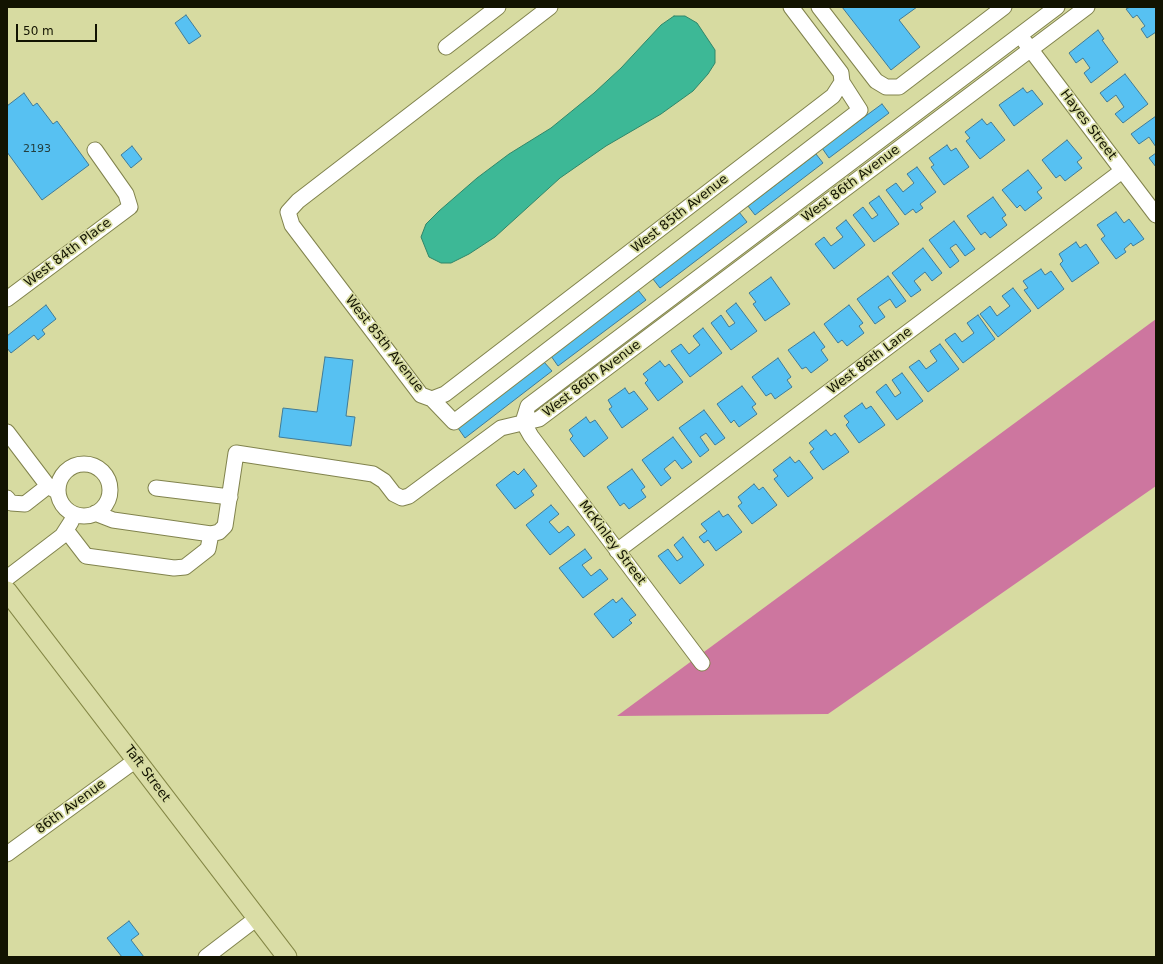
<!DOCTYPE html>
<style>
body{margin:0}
#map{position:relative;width:1163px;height:964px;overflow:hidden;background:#d7dba1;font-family:"DejaVu Sans",sans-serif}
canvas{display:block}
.frame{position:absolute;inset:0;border:8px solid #121301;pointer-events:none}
.scale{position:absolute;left:16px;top:24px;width:81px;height:18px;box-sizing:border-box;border:2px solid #121301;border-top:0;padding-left:5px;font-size:12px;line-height:14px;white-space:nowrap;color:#121301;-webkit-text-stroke:3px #d7dba1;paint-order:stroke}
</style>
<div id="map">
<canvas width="1163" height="964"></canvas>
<div class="frame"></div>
<div class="scale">50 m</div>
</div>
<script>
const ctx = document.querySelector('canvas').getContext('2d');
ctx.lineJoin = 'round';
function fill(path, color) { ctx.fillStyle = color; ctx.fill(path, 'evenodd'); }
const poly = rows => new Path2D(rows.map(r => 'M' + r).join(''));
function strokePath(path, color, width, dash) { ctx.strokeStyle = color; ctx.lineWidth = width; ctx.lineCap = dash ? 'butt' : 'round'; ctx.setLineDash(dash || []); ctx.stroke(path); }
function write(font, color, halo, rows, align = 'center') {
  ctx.font = font + ' "DejaVu Sans",sans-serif'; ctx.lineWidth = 3.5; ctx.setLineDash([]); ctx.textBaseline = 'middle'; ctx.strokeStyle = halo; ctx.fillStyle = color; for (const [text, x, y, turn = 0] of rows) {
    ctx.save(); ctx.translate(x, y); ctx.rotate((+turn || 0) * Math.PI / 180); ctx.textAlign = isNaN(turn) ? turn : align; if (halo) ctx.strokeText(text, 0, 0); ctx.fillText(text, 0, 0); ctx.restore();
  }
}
const forest = poly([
 [1156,319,1156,486,828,714,617,716]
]);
const water = poly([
 [674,16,685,16,697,23,715,50,715,63,708,74,693,91,661,114,606,146,560,178,495,237,469,254,451,263,441,263,429,257,421,237,426,224,439,211,477,178,509,154,551,128,594,93,621,68,661,25,674,16]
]);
const building = poly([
 [842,7,917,7,899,20,920,47,891,70,842,7],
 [1130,7,1156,7,1156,32,1147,38,1141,29,1145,26,1137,15,1133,18,1126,9,1130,7],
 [186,15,201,36,189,44,175,23,186,15],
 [1098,30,1104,39,1102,40,1118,62,1091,83,1084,73,1090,68,1083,58,1076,63,1069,53,1098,30],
 [1125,74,1148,104,1123,123,1115,114,1124,107,1116,95,1107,102,1100,93,1125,74],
 [1023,88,1027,93,1032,90,1043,104,1014,126,999,105,1023,88],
 [24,93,33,106,37,103,53,124,57,121,89,165,42,200,7,152,7,106,24,93],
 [882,104,889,113,829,158,822,148,882,104],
 [1156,116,1156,147,1149,137,1139,144,1131,134,1156,116],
 [982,119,987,125,991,122,1005,140,980,159,966,141,970,138,965,132,982,119],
 [1067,140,1082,158,1077,162,1082,168,1065,181,1060,175,1056,178,1042,160,1067,140],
 [947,145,951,151,956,148,969,167,944,185,931,167,934,165,929,158,947,145],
 [132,146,142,159,131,168,121,155,132,146],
 [1156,153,1156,167,1149,158,1156,153],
 [816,154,823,163,755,215,748,206,816,154],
 [917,167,936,192,920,204,923,208,916,213,913,209,905,215,886,190,896,183,903,192,914,183,907,174,917,167],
 [1028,170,1042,188,1037,192,1042,198,1025,211,1020,205,1017,208,1002,190,1028,170],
 [879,196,899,224,874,242,853,215,863,207,872,219,878,215,869,203,879,196],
 [993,197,1006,215,1002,218,1007,225,990,238,985,232,981,235,967,216,993,197],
 [739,212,747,222,660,288,653,279,739,212],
 [1116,212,1124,223,1129,219,1144,239,1133,246,1131,243,1124,249,1126,252,1116,259,1101,239,1105,236,1097,225,1116,212],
 [846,220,865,245,834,269,815,244,824,237,831,246,843,237,836,228,846,220],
 [954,221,975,249,965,256,956,244,950,248,959,261,950,268,929,240,954,221],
 [1076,242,1080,248,1086,244,1099,263,1072,282,1060,264,1063,261,1059,254,1076,242],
 [923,248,942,273,932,281,925,272,914,281,921,290,911,297,892,273,923,248],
 [1041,269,1045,275,1051,271,1064,289,1038,309,1024,290,1028,288,1023,281,1041,269],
 [888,276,906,301,896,308,890,299,878,307,885,317,875,324,857,299,888,276],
 [771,277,790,304,765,321,753,304,756,302,749,293,771,277],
 [1013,288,1031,311,998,337,980,314,990,306,997,316,1010,306,1002,296,1013,288],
 [638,290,646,300,558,366,551,356,638,290],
 [736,303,757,331,731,350,711,323,721,315,729,327,735,323,726,311,736,303],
 [46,305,56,319,42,330,45,334,38,340,34,335,11,353,7,348,7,336,46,305],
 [849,305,863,323,859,326,864,333,847,346,842,340,838,343,824,324,849,305],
 [978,315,995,339,963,363,945,340,955,333,962,342,974,333,967,323,978,315],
 [703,328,722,353,690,377,671,351,681,344,689,354,700,345,693,336,703,328],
 [814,332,825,347,821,350,828,360,811,373,806,367,802,369,788,350,814,332],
 [940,344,959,369,928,392,909,367,919,360,926,369,937,361,930,351,940,344],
 [325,357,353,360,346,416,355,417,351,446,279,437,283,408,317,412,325,357],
 [778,358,791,377,787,380,792,387,775,399,771,393,766,396,752,377,778,358],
 [660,361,665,367,669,364,683,382,658,401,645,383,648,380,643,374,660,361],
 [544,362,552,371,465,438,458,428,544,362],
 [902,373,923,401,897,420,876,392,886,384,895,397,901,393,892,380,902,373],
 [742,386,756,404,752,407,757,414,739,427,734,420,731,423,717,404,742,386],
 [625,388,629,394,634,391,648,409,622,428,609,409,612,407,608,400,625,388],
 [862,403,866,409,871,406,885,425,859,443,846,425,849,422,844,416,862,403],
 [704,410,725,438,715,445,706,433,700,437,709,450,700,457,679,428,704,410],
 [586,417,590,423,595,420,608,438,584,457,570,439,573,436,569,430,586,417],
 [826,430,831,436,835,433,849,452,823,470,810,452,814,449,809,443,826,430],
 [673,437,692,462,682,469,675,460,664,469,671,478,661,486,642,460,673,437],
 [790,457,795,463,799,460,813,478,788,497,774,479,778,476,773,470,790,457],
 [524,469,537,486,531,491,534,495,515,509,496,485,514,471,518,475,524,469],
 [632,469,645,487,641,490,646,497,629,509,624,503,620,506,607,487,632,469],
 [754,484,759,490,763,487,777,505,752,524,738,506,742,503,738,497,754,484],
 [551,505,559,514,549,522,559,533,568,526,575,535,550,555,526,525,551,505],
 [719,511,723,517,728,514,742,532,716,551,708,540,704,543,699,537,707,531,701,524,719,511],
 [683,537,704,565,680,584,658,556,668,549,677,561,683,557,674,545,683,537],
 [585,549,592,558,582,565,591,576,600,569,608,579,583,598,559,568,585,549],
 [622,598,636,615,629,620,632,623,613,638,594,614,613,599,616,603,622,598],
 [129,921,139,934,131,940,144,957,122,957,107,938,129,921]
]);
const minor = poly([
 [550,7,298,201,288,212,292,225,421,395,432,399,445,394,833,96,842,82],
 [819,7,876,81,886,87,899,87,1004,7],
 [1025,42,1156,215],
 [446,47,498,7],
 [7,299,130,207,126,194,95,150],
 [432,399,454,422,860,110,842,82,841,73,791,7],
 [523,422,528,406,1057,7],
 [523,422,531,436,702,663],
 [7,432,48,486,58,492],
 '58 490a26 26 0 1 1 52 0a26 26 0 1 1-52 0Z',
 [156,488,230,497],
 [7,498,11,503,25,504,48,486],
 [95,513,113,520,211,534,219,532,225,526,236,453,373,474,384,481,394,494,402,498,409,496,501,428,539,419,1087,7],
 [66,530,86,556,174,568,185,567,208,549,211,534],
 [617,551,1122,171],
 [7,578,62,536,71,522],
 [7,854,136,760],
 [206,957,257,918]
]);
const major = poly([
 [7,591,287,957]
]);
const numberNames = [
 ["2193",37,149]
];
const streetNames = [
 ["Hayes Street",1088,125,53],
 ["West 86th Avenue",851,184,-37],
 ["West 85th Avenue",680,214,-38],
 ["West 84th Place",68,253,-37],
 ["West 85th Avenue",384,344,52],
 ["West 86th Lane",870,361,-37],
 ["West 86th Avenue",592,379,-37],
 ["McKinley Street",612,543,53],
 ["Taft Street",147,774,53],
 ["86th Avenue",71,807,-36]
];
fill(forest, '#cd769f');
fill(water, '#3db896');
strokePath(water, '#308669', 1);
fill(building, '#57c1f2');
strokePath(building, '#407b97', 1);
strokePath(minor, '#81834d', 17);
strokePath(major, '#848746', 21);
strokePath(minor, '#fff', 15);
strokePath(major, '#dadda6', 19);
write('11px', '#233e3d', null, numberNames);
write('13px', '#121301', '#d7dba1', streetNames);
</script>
